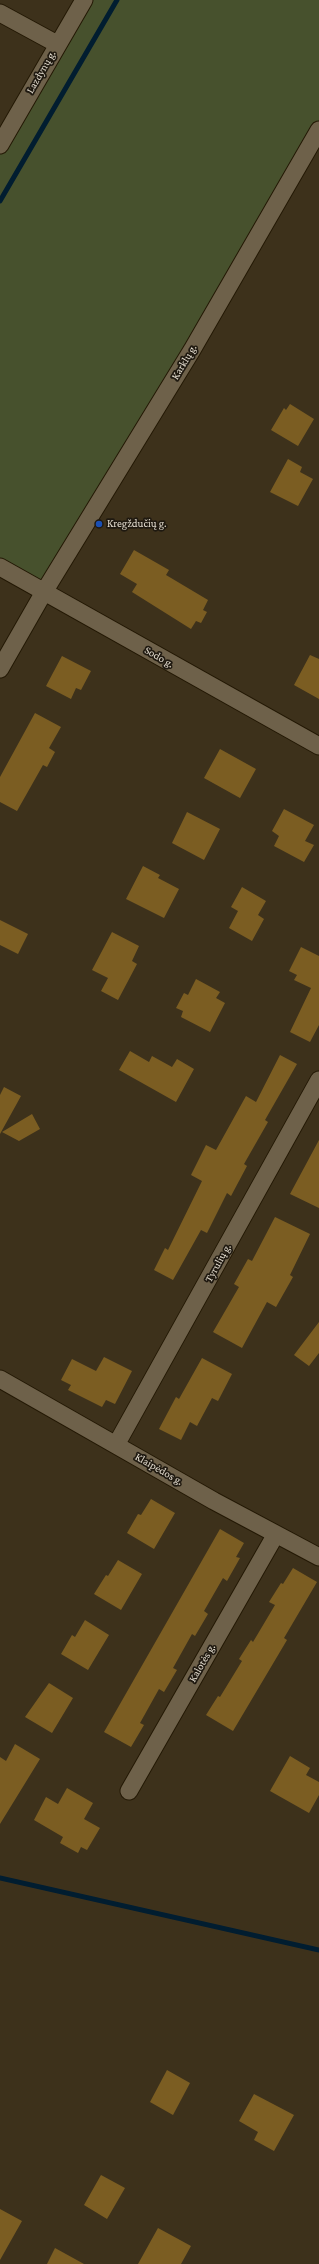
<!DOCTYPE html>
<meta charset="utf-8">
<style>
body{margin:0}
canvas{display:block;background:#3d311b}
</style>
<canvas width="319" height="2264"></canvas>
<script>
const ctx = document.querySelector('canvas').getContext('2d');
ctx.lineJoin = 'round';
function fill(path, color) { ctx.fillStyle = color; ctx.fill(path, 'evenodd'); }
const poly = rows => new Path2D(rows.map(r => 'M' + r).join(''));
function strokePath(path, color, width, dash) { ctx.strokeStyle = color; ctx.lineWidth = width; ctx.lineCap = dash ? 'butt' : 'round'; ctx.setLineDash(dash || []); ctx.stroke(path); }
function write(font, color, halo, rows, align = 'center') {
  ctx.font = font + ' "Crimson Pro",serif'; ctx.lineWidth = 3.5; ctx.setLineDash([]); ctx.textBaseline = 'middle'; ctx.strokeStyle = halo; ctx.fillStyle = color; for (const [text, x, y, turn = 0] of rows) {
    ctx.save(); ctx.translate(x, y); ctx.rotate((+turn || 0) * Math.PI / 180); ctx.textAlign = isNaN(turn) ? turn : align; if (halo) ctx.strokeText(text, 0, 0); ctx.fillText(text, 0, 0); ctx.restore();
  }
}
const green = poly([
 [84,0,319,0,319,130,44,592,0,567,0,145]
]);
const stream = poly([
 [0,201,117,0],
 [0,1878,319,1950]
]);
const building = poly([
 [290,404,314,419,298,446,271,430,284,408,286,410],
 [288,459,302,467,300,472,313,479,298,506,270,492],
 [134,550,169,570,166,575,208,600,203,610,207,612,201,623,196,621,191,629,132,592,137,584,120,574],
 [310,655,319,659,319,699,294,685],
 [62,656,91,671,81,690,76,688,71,699,46,686],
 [35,713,61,727,49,748,55,752,47,767,43,765,17,811,0,802,0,777],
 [220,749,256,769,240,798,204,778],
 [284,809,314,825,305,841,314,845,304,862,274,846,279,836,272,831],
 [187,812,220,829,204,860,172,843],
 [143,866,160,875,158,878,179,889,164,918,126,899],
 [242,887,266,901,258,915,264,919,252,941,229,928,238,911,231,907],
 [0,920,28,934,18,954,0,945],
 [112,932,139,946,132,961,137,964,118,1000,101,991,108,978,92,970],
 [301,947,319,956,319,1025,310,1042,290,1032,311,988,294,980,297,975,289,971],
 [196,979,220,992,216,998,225,1003,210,1032,181,1017,183,1011,176,1008,184,993,188,995],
 [130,1051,149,1062,152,1056,172,1067,177,1059,194,1069,176,1102,119,1070],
 [280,1055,297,1064,265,1120,268,1122,244,1164,247,1166,231,1196,227,1193,207,1233,201,1230,173,1280,154,1270,165,1248,168,1250,202,1181,191,1175,206,1145,216,1150,246,1096,256,1102],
 [4,1087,21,1096,0,1134,0,1095],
 [32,1114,40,1129,19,1141,2,1132],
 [319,1140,319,1208,290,1194],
 [275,1217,310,1234,290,1275,293,1277,276,1307,267,1302,242,1348,213,1332,239,1287,234,1284,248,1259,252,1261],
 [319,1322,319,1353,309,1366,294,1355],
 [104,1357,132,1371,115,1404,106,1400,102,1407,68,1390,71,1385,61,1380,72,1359,96,1371],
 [202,1358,232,1374,218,1401,212,1398,197,1426,190,1422,181,1440,159,1429,176,1397,179,1399],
 [151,1499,175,1513,154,1549,127,1533,138,1514,141,1515],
 [220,1529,244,1543,236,1557,240,1558,227,1581,223,1578,204,1611,208,1614,195,1636,192,1634,173,1668,177,1670,164,1692,159,1689,140,1723,144,1725,131,1747,104,1732],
 [118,1560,142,1574,121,1610,94,1594,106,1575,108,1576],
 [293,1568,317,1582,284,1638,287,1640,233,1731,206,1715,218,1696,220,1697,242,1661,239,1659,251,1640,253,1642,275,1605,269,1602,281,1583,283,1584],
 [85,1620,109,1635,88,1670,61,1654,72,1635,75,1637],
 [49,1683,73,1698,52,1733,25,1717],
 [15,1744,40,1759,0,1824,0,1757,6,1761],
 [290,1756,310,1768,306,1775,319,1782,319,1795,309,1813,270,1791],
 [67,1788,93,1803,84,1819,100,1828,87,1850,81,1847,78,1853,60,1843,63,1837,34,1820,46,1797,58,1804],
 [167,2070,190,2083,173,2115,150,2102],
 [254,2094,294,2115,274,2151,254,2140,258,2132,239,2121],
 [101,2175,125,2188,107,2219,84,2205],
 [0,2209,22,2221,0,2260],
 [158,2228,191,2246,181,2264,138,2264],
 [55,2248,84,2264,47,2264]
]);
const street = poly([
 [0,13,57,44],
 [0,145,84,0],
 [0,567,319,746],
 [0,669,44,592,192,350,319,130],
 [0,1379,214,1501,319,1557],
 [116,1445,319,1080],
 [129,1791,276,1534]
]);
const markers = [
 [99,524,4,"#1a4fb4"]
];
const streetNames = [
 ["Lazdynų g.",41,72,-60],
 ["Karklų g.",184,362,-59],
 ["Sodo g.",159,657,30],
 ["Tyrulių g.",218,1263,-61],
 ["Klaipėdos g.",159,1469,30],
 ["Kalotės g.",202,1663,-60]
];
const poiNames = [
 ["Kregždučių g.",107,524]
];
fill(green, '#47512d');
strokePath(stream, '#011d30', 5);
fill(building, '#7b5d22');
strokePath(street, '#231804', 19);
strokePath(street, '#6e614a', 17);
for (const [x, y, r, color] of markers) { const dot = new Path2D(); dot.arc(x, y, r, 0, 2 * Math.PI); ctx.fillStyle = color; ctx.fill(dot); strokePath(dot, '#1f1910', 1.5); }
write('11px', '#e2dbce', '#1f1910', streetNames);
write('11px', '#e2dbce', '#1f1910', poiNames, 'left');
</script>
